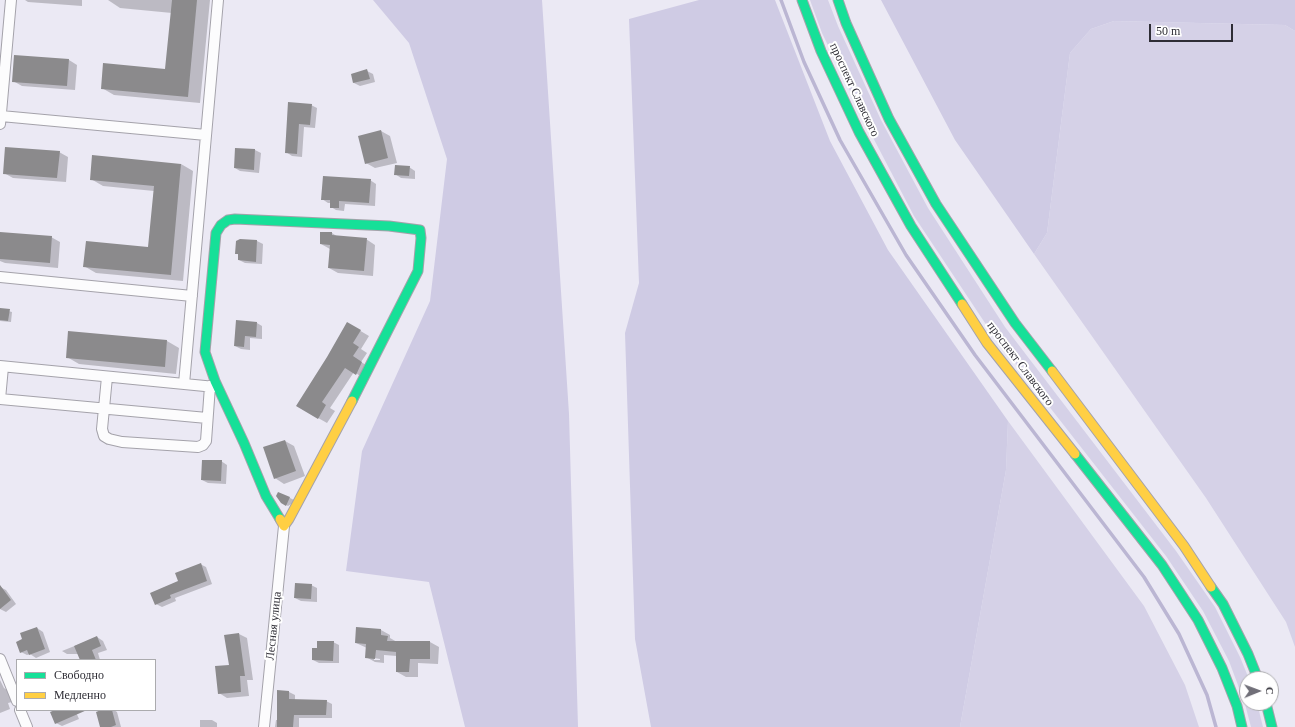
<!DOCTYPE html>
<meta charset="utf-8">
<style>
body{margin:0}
#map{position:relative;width:1295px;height:727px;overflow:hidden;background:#ebe9f4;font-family:"Times New Roman",serif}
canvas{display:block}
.legend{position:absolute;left:16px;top:659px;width:140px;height:52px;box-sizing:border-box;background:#fff;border:1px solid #ababae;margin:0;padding:5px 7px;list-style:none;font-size:12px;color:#2e2d35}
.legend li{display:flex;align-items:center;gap:8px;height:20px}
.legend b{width:20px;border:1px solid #ababae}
.north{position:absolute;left:1239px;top:671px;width:40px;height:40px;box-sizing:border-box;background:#fff;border:1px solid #ababae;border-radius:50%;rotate:89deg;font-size:11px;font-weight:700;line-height:16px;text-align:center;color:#2e2d35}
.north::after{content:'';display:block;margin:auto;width:14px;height:18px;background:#706f78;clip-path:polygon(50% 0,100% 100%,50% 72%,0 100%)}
.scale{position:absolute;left:1149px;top:24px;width:84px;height:18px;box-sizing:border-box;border:2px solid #2e2d35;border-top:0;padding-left:5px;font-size:12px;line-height:14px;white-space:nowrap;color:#2e2d35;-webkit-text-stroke:3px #fff;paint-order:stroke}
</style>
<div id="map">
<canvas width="1295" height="727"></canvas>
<ul class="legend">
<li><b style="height:5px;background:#16e098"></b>Свободно</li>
<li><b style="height:5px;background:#ffcf43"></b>Медленно</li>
</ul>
<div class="north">С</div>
<div class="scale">50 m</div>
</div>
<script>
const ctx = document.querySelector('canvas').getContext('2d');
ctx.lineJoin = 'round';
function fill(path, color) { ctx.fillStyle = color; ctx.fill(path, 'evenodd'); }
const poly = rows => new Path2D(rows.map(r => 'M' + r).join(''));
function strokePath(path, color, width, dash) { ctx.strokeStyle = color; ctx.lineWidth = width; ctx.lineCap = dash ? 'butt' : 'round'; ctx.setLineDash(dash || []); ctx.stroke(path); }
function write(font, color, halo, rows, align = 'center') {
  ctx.font = font + ' "Times New Roman",serif'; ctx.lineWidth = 4; ctx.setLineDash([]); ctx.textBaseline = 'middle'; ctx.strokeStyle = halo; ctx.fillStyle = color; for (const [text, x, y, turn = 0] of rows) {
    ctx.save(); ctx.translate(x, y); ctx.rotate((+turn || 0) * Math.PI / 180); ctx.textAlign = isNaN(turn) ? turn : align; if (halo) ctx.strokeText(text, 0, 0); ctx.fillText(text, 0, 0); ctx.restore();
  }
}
const green = poly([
 [810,0,828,0,838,26,881,120,928,208,1005,327,1176,551,1215,607,1240,657,1249,679,1247,679,1247,703,1257,703,1263,727,1251,727,1245,704,1229,661,1203,611,1166,556,991,332,914,216,867,126,822,33],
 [1114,21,1285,25,1295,31,1295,647,1286,622,1206,498,1034,254,1047,233,1070,53,1091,29],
 [1008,421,1144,606,1185,685,1199,727,960,727,1006,470]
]);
const forest = poly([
 [373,0,542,0,569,414,578,727,465,727,429,582,346,571,362,451,430,301,447,159,409,43],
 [699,0,775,0,830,141,888,250,1008,421,1006,470,960,727,651,727,635,639,625,333,639,283,629,19],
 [881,0,1295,0,1295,31,1285,25,1114,21,1091,29,1070,53,1047,233,1034,254,955,140]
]);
const shadow = poly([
 [25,0,82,0,82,6,28,2],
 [108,0,210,0,200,103,114,95,102,88,166,70,172,13,120,8],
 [69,60,77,65,75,90,22,86,13,81],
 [367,71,373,74,375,82,360,86,354,83,352,74],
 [289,103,311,105,317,108,315,128,304,127,302,157,292,156,286,152],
 [381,131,390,136,397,163,375,168,366,163,359,137],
 [236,149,255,150,261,153,259,173,240,171,235,168],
 [59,152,68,157,66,182,13,178,4,173],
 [181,164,193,171,183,281,96,273,84,266,149,248,154,191,103,186,91,179],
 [409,167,415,171,415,179,401,178,395,174],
 [370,180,376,184,375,206,345,204,344,211,336,210,331,207,331,203,328,203,322,199],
 [0,233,51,237,60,242,58,268,5,263,0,261],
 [321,233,332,233,338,237,366,239,375,245,373,276,338,273,329,268,330,249,321,244],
 [240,240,257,241,263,244,262,264,245,263,239,260,239,255,236,253],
 [0,309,12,312,11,322,0,321],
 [257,323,262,326,262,339,250,338,250,350,241,349,235,346],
 [347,323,369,336,361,349,367,353,361,362,371,368,365,379,354,372,330,408,335,411,327,423,297,406,328,358],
 [167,341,179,348,176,374,79,364,67,357],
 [285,441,294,446,305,476,284,484,275,478,264,448],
 [221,461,227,465,226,484,208,483,202,480],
 [279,493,290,498,296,501,288,506,281,502],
 [200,564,206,567,212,584,175,598,176,601,162,607,156,604],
 [311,585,317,588,317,602,301,601,295,598],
 [0,587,6,590,16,604,6,612,0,609],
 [37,628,43,632,50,652,36,658,30,654,27,655,21,652,23,640],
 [381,630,390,635,390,638,397,642,430,642,439,647,438,664,418,663,418,677,406,677,397,672,397,656,384,655,384,663,375,662,366,657,367,648,356,643],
 [374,658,380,659,380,660,374,660],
 [239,634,247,638,253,680,247,680,249,696,227,698,219,693,230,666],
 [97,637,103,641,107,650,98,653,100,660,82,660,79,654,67,654,62,651],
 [333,642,339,645,339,663,319,663,313,660,318,649],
 [0,680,4,688,7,690,12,702,8,703,10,709,0,713],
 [289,692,295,695,295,700,326,701,332,704,332,718,299,718,299,727,275,727,276,720,278,720],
 [58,710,75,710,79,719,62,726,56,723],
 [105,710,114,710,117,712,121,727,101,727],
 [200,720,212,720,217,723,217,727,200,727]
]);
const stream = poly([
 [781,0,804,62,840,140,906,255,975,355,1144,577,1179,634,1207,695,1216,727]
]);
const building = poly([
 [172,0,197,0,188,97,101,89,103,63,165,69],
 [14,55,69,59,67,86,12,82],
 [367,69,370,79,353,83,351,74],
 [288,102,312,104,310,125,299,124,297,154,285,153],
 [381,130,388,158,365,164,358,136],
 [5,147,60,151,57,178,3,174],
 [235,148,255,149,254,170,234,168],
 [92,155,181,164,171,275,83,267,86,241,148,247,154,186,90,180],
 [395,165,410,166,409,176,394,175],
 [323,176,371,179,369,203,339,201,339,208,330,208,330,200,321,200],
 [0,232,52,236,50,263,0,259],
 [320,232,332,232,332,235,367,238,364,271,328,268,330,245,320,244],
 [240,239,257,240,256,262,238,260,238,254,235,254,236,241],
 [0,308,10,309,8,321,0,320],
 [236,320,257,322,256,337,245,336,244,347,234,346],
 [347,322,361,330,353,343,359,347,353,356,362,362,356,375,345,368,322,402,326,405,318,419,296,406,327,357],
 [68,331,167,340,165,367,66,358],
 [285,440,296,471,274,479,263,447],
 [202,460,222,460,221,481,201,480],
 [278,492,290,497,286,506,281,503,276,496],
 [201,563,207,581,170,595,171,598,155,605,150,593,178,581,175,573],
 [295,583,312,584,311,599,294,598],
 [0,585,11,600,0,609],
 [37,627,45,649,29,655,27,650,20,653,16,642,22,639,20,633],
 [356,627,381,629,381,635,388,636,387,641,430,641,430,659,410,659,409,672,396,672,396,652,376,650,375,659,365,658,366,644,355,643],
 [239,633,245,676,240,676,241,692,218,694,215,666,229,665,224,635],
 [97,636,101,646,92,650,96,660,80,660,74,646],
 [317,641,334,641,333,661,312,660,312,648,317,648],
 [277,690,289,691,289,699,327,700,326,715,294,715,293,727,277,727],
 [55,710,87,710,55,724,50,712],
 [101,710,112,710,116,725,111,727,100,727,96,712]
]);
const street = poly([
 [1,116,206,135],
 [0,124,11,0],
 [0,277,192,296],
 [0,366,215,387],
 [3,367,0,399,207,418],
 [107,377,102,429,104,436,109,439,122,442,198,447,203,445,206,441,210,386],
 [184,384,218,0],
 [0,659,17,701],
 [20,710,27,727],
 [264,727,284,526]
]);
const fast = poly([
 [802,0,821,51,859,132,911,226,962,304],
 [838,0,846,23,889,119,936,204,1015,323,1052,371],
 [235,219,389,226,420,230,421,238,418,271,352,401],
 [235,219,228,220,221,225,216,233,205,352,215,381,244,443,266,496,280,519],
 [1075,454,1162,565,1198,620,1222,668,1237,706,1242,727],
 [1211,587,1223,604,1248,654,1258,679],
 [1266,703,1272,727]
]);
const slow = poly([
 [962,304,987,343,1075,454],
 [1052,371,1184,546,1211,587],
 [280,519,284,526,289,519,352,401]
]);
const streetNames = [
 ["проспект Славского",854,90,65],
 ["проспект Славского",1020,364,53],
 ["Лесная улица",274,626,-84]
];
fill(green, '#d5d1e7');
fill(forest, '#cfcbe4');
fill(shadow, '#0003');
strokePath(stream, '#bbb6d3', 3.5);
fill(building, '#8b8a8c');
strokePath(street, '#a4a2aa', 12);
strokePath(fast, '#a4a2aa', 11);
strokePath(slow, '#a4a2aa', 11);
strokePath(street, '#fcfcfd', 10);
strokePath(fast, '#16e098', 9);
strokePath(slow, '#ffcf43', 9);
write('12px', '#2e2d35', '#fff', streetNames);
</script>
